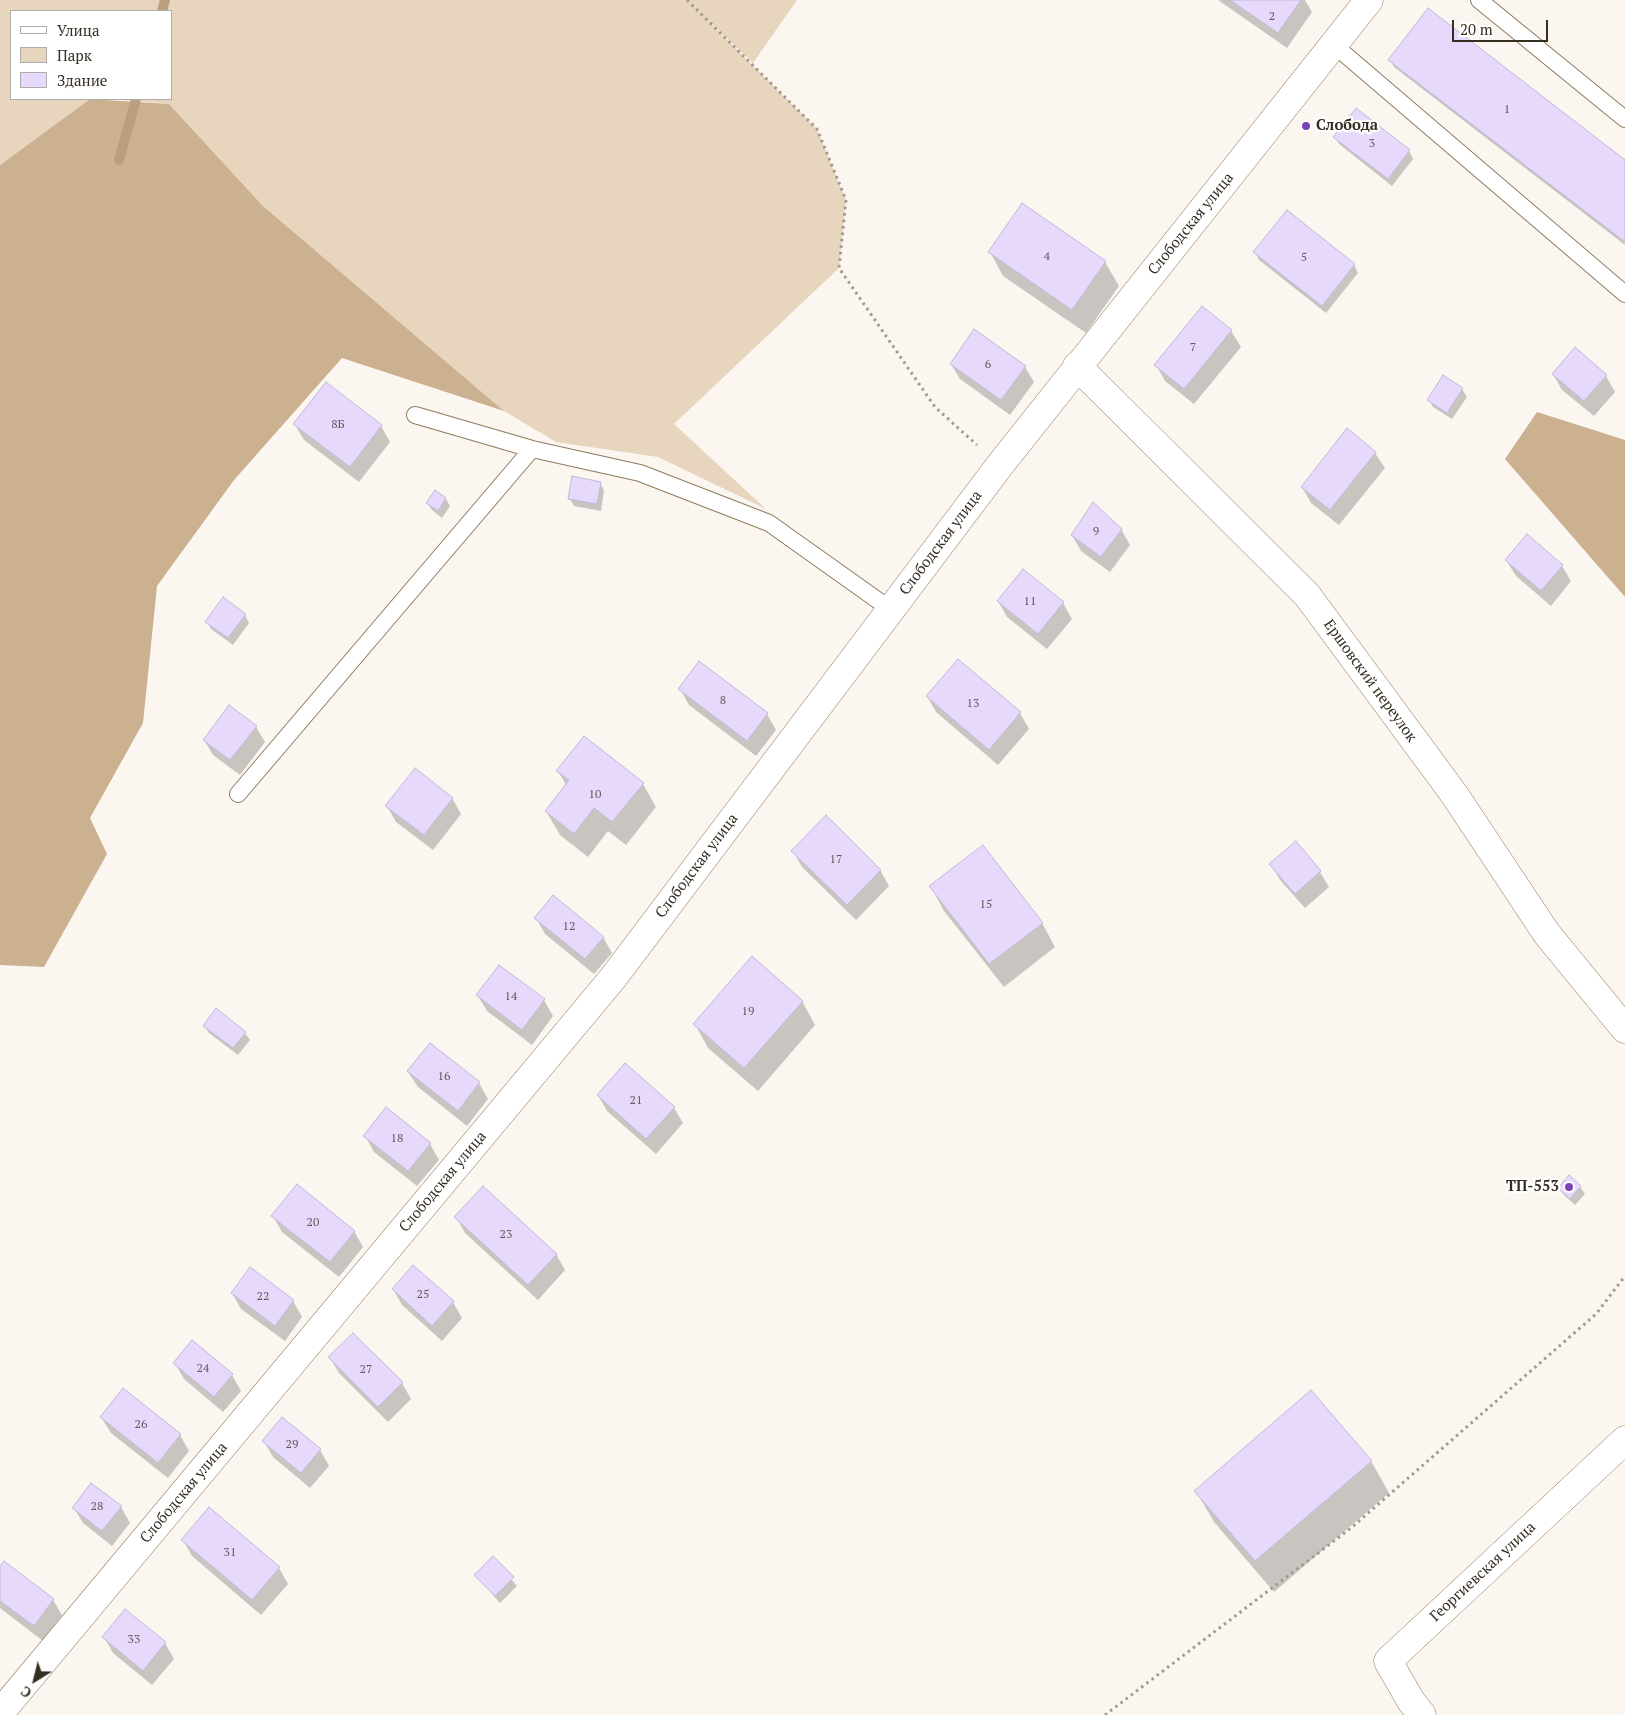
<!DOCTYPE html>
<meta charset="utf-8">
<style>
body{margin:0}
#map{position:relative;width:1625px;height:1715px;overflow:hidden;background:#fbf6f0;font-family:"PT Serif",serif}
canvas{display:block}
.legend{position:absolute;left:10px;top:10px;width:162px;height:90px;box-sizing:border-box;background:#fff;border:1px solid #afaba7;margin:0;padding:6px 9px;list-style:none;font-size:15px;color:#372e22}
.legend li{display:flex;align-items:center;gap:10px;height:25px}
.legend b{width:25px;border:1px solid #afaba7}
.north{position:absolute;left:10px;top:1655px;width:50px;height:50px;-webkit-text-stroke:4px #fff;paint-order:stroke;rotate:216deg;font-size:14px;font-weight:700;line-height:20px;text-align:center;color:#372e22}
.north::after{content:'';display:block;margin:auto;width:18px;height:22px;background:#372e22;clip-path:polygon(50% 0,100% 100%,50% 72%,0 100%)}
.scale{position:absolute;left:1452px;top:20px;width:96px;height:22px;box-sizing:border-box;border:2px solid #372e22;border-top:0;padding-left:6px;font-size:15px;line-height:18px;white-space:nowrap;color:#372e22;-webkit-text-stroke:4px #fff;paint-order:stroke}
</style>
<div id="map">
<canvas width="1625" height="1715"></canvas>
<ul class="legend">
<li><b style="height:6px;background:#fff"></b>Улица</li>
<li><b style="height:14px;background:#e7d5be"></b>Парк</li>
<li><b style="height:14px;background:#e6d9fc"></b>Здание</li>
</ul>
<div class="north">С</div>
<div class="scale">20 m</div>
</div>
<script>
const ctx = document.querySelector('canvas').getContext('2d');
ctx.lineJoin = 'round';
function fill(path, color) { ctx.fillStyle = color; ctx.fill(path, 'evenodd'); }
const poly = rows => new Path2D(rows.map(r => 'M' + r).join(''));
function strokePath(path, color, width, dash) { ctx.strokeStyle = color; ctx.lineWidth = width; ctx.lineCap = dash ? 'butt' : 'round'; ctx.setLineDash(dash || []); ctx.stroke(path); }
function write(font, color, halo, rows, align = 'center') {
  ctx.font = font + ' "PT Serif",serif'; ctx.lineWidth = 4.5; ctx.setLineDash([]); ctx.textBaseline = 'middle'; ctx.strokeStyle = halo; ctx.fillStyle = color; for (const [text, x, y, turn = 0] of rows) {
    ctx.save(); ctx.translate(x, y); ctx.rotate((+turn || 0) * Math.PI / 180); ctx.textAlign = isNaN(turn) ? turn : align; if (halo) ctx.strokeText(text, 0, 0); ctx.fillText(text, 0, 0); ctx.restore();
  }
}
const green = poly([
 [0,0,797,0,753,63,700,13,817,129,846,200,839,268,674,424,766,509,658,457,556,442,504,411,263,206,169,104,111,99,171,99,171,11,11,11,11,99,90,99,0,165]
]);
const forest = poly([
 [90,99,169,104,263,206,504,411,342,358,234,480,157,586,143,723,90,818,107,854,44,967,0,965,0,165],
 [1537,412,1625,440,1625,597,1505,459]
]);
const shadow = poly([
 [1218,0,1305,0,1312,12,1287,48],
 [1390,60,1625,162,1625,245,1394,67],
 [1356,110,1409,151,1413,159,1392,186,1339,144,1335,137],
 [990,252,1105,262,1119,286,1086,333,1003,276],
 [1255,252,1354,265,1358,273,1326,313,1259,260],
 [1202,308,1231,331,1241,347,1194,404,1165,381,1156,365],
 [951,364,1025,367,1034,382,1010,415,960,379],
 [1553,374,1606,376,1615,392,1594,416,1562,390],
 [1444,377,1462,389,1467,397,1452,419,1433,407,1429,400],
 [295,425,381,426,390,442,359,482,304,440],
 [1375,453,1385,468,1339,525,1311,503,1302,487],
 [600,483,604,490,601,511,574,506,570,499],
 [435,492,446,499,450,506,442,518,432,510,427,503],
 [1121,529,1130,545,1110,572,1081,551,1072,535],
 [1506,560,1562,566,1571,581,1551,606,1516,576],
 [998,601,1063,603,1072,619,1047,649,1007,617],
 [245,615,249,623,233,645,211,629,207,622],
 [680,689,767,714,776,730,756,756,689,705],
 [927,696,1020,713,1029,729,998,765,936,712],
 [256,727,265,742,240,775,213,755,204,740],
 [558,771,643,784,656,807,626,845,608,831,588,857,560,835,546,811,566,785],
 [452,798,461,814,433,850,396,822,387,806],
 [793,851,880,870,889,886,856,920,802,867],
 [1271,864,1320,872,1329,887,1305,908,1280,880],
 [931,887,1042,923,1055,947,1004,987,944,911],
 [536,918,603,937,612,953,594,974,545,934],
 [478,996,544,1000,553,1016,532,1045,487,1011],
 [802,1001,815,1025,758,1091,708,1048,695,1024],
 [204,1026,245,1033,250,1040,238,1055,209,1033],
 [430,1044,479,1083,488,1099,467,1126,418,1087,408,1072],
 [598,1095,674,1108,683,1123,656,1154,607,1111],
 [365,1136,430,1144,439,1160,417,1186,374,1152],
 [1569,1177,1580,1187,1585,1194,1575,1205,1564,1195,1559,1188],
 [273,1216,354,1231,363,1247,339,1277,282,1232],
 [456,1217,556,1254,565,1270,538,1300,465,1233],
 [414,1267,453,1302,462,1318,442,1341,402,1305,393,1289],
 [250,1268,293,1301,302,1317,285,1341,241,1309,232,1293],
 [330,1358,402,1383,411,1399,388,1422,339,1373],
 [175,1363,232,1375,241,1391,223,1412,184,1379],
 [123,1389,180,1435,189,1451,168,1478,111,1433,101,1417],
 [264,1441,320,1450,329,1466,310,1488,273,1457],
 [1371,1461,1389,1493,1274,1592,1214,1522,1196,1491],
 [121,1507,130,1523,112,1546,83,1523,74,1508],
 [183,1540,279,1568,288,1584,261,1615,192,1556],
 [493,1558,517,1586,500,1603,476,1575],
 [0,1568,53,1600,62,1615,43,1641,0,1608],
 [104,1637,165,1643,174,1659,152,1685,113,1653]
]);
const stream = poly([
 [162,11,165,0],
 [119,160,136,99]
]);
const building = poly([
 [1230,0,1301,0,1278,33,1230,0],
 [1428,8,1625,160,1625,242,1388,60,1428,8],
 [1356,108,1410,150,1388,179,1333,137,1356,108],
 [1022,203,1106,261,1072,310,988,252,1022,203],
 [1287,210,1355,264,1322,306,1253,252,1287,210],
 [1202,306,1232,330,1184,389,1154,365,1202,306],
 [974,329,1026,366,1001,400,950,364,974,329],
 [1575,347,1607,375,1584,401,1552,374,1575,347],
 [1443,375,1463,388,1447,413,1427,400,1443,375],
 [326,382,382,425,350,467,293,424,326,382],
 [1347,428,1376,452,1330,510,1301,487,1347,428],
 [572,476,601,482,597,504,568,499,572,476],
 [435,490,446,498,438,511,426,503,435,490],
 [1093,502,1122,529,1101,557,1071,535,1093,502],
 [1527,534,1563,565,1541,591,1505,560,1527,534],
 [1023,569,1064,602,1038,634,997,601,1023,569],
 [223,597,246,614,228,638,205,622,223,597],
 [958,659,1021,712,989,750,926,696,958,659],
 [699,661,768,713,747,741,678,689,699,661],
 [229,705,257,726,230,760,203,740,229,705],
 [584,736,644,783,612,822,594,808,574,834,545,811,569,780,556,771,584,736],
 [415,768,453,798,424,835,385,806,415,768],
 [826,815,881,870,847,905,791,851,826,815],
 [1296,841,1321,871,1295,894,1269,864,1296,841],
 [983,845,1043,923,989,964,929,886,983,845],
 [553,895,604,937,585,959,534,918,553,895],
 [752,956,803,1001,744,1068,693,1024,752,956],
 [499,965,545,999,522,1030,476,995,499,965],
 [216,1008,246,1032,233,1048,203,1026,216,1008],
 [430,1043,480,1082,458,1111,407,1071,430,1043],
 [625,1063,675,1107,646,1139,597,1095,625,1063],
 [386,1107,431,1143,408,1171,363,1136,386,1107],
 [1569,1175,1581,1186,1570,1199,1558,1188,1569,1175],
 [297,1184,355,1231,330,1262,271,1216,297,1184],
 [483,1186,557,1254,528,1285,454,1217,483,1186],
 [413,1265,454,1301,432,1326,392,1289,413,1265],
 [250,1267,294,1300,275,1326,231,1293,250,1267],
 [353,1333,403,1382,378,1407,328,1357,353,1333],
 [192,1340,233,1374,214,1397,173,1363,192,1340],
 [123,1388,181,1434,158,1463,100,1417,123,1388],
 [1311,1390,1372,1461,1255,1561,1194,1491,1311,1390],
 [282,1417,321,1449,301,1473,262,1441,282,1417],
 [91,1483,122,1506,102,1531,72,1508,91,1483],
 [209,1507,280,1567,252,1600,181,1540,209,1507],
 [493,1556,514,1577,495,1596,474,1575,493,1556],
 [4,1561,54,1599,34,1626,0,1601,0,1566,4,1561],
 [125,1609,166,1642,143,1671,102,1637,125,1609]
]);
const path = poly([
 [687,0,817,129,846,200,839,268,935,407,977,445],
 [1105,1715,1351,1528,1596,1314,1625,1276]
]);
const service = poly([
 [1479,0,1625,119],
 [1334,45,1625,294],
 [415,415,532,449,640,473,769,523,890,609],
 [238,794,532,449]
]);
const minor = poly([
 [1077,366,1307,595,1454,794,1547,934,1625,1029],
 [0,1713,613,978,1000,465,1369,0],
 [1422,1715,1411,1701,1388,1661,1625,1440]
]);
const markers = [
 [1306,126,5,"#7b43ba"],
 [1569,1187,5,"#7b43ba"]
];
const numberNames = [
 ["2",1272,17],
 ["1",1507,110],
 ["3",1372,144],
 ["4",1047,257],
 ["5",1304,258],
 ["7",1193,348],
 ["6",988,365],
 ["8Б",338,425],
 ["9",1096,532],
 ["11",1030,602],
 ["8",723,701],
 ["13",973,704],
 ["10",595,795],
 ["17",836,860],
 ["15",986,905],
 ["12",569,927],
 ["14",511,997],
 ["19",748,1012],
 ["16",444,1077],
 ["21",636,1101],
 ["18",397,1139],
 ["20",313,1223],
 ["23",506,1235],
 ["25",423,1295],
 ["22",263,1297],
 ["24",203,1369],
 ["27",366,1370],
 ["26",141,1425],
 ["29",292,1445],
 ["28",97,1507],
 ["31",230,1553],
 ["33",134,1640]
];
const poiNames = [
 ["Слобода",1316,126],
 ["ТП-553",1559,1187,"right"]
];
const streetNames = [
 ["Слободская улица",1191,224,-51],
 ["Слободская улица",941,543,-53],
 ["Ершовский переулок",1370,681,54],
 ["Слободская улица",697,866,-53],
 ["Слободская улица",443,1182,-50],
 ["Слободская улица",184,1493,-50],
 ["Георгиевская улица",1483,1572,-43]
];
fill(green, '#e7d5be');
fill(forest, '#cbb190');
fill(shadow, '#0003');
strokePath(stream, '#b99f7f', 10);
fill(building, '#e6d9fc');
strokePath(building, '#c3b7d9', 1);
strokePath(service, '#917a5e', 18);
strokePath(minor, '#917a5e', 29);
strokePath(path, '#9f9990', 3, [2.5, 4]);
strokePath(service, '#fff', 16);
strokePath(minor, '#fff', 28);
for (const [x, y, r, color] of markers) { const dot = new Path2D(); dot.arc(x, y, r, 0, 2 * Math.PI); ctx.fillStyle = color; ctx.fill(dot); strokePath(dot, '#fff', 2); }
write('12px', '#635958', null, numberNames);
write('bold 15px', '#372e22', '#fff', poiNames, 'left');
write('15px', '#372e22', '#fff', streetNames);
</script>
